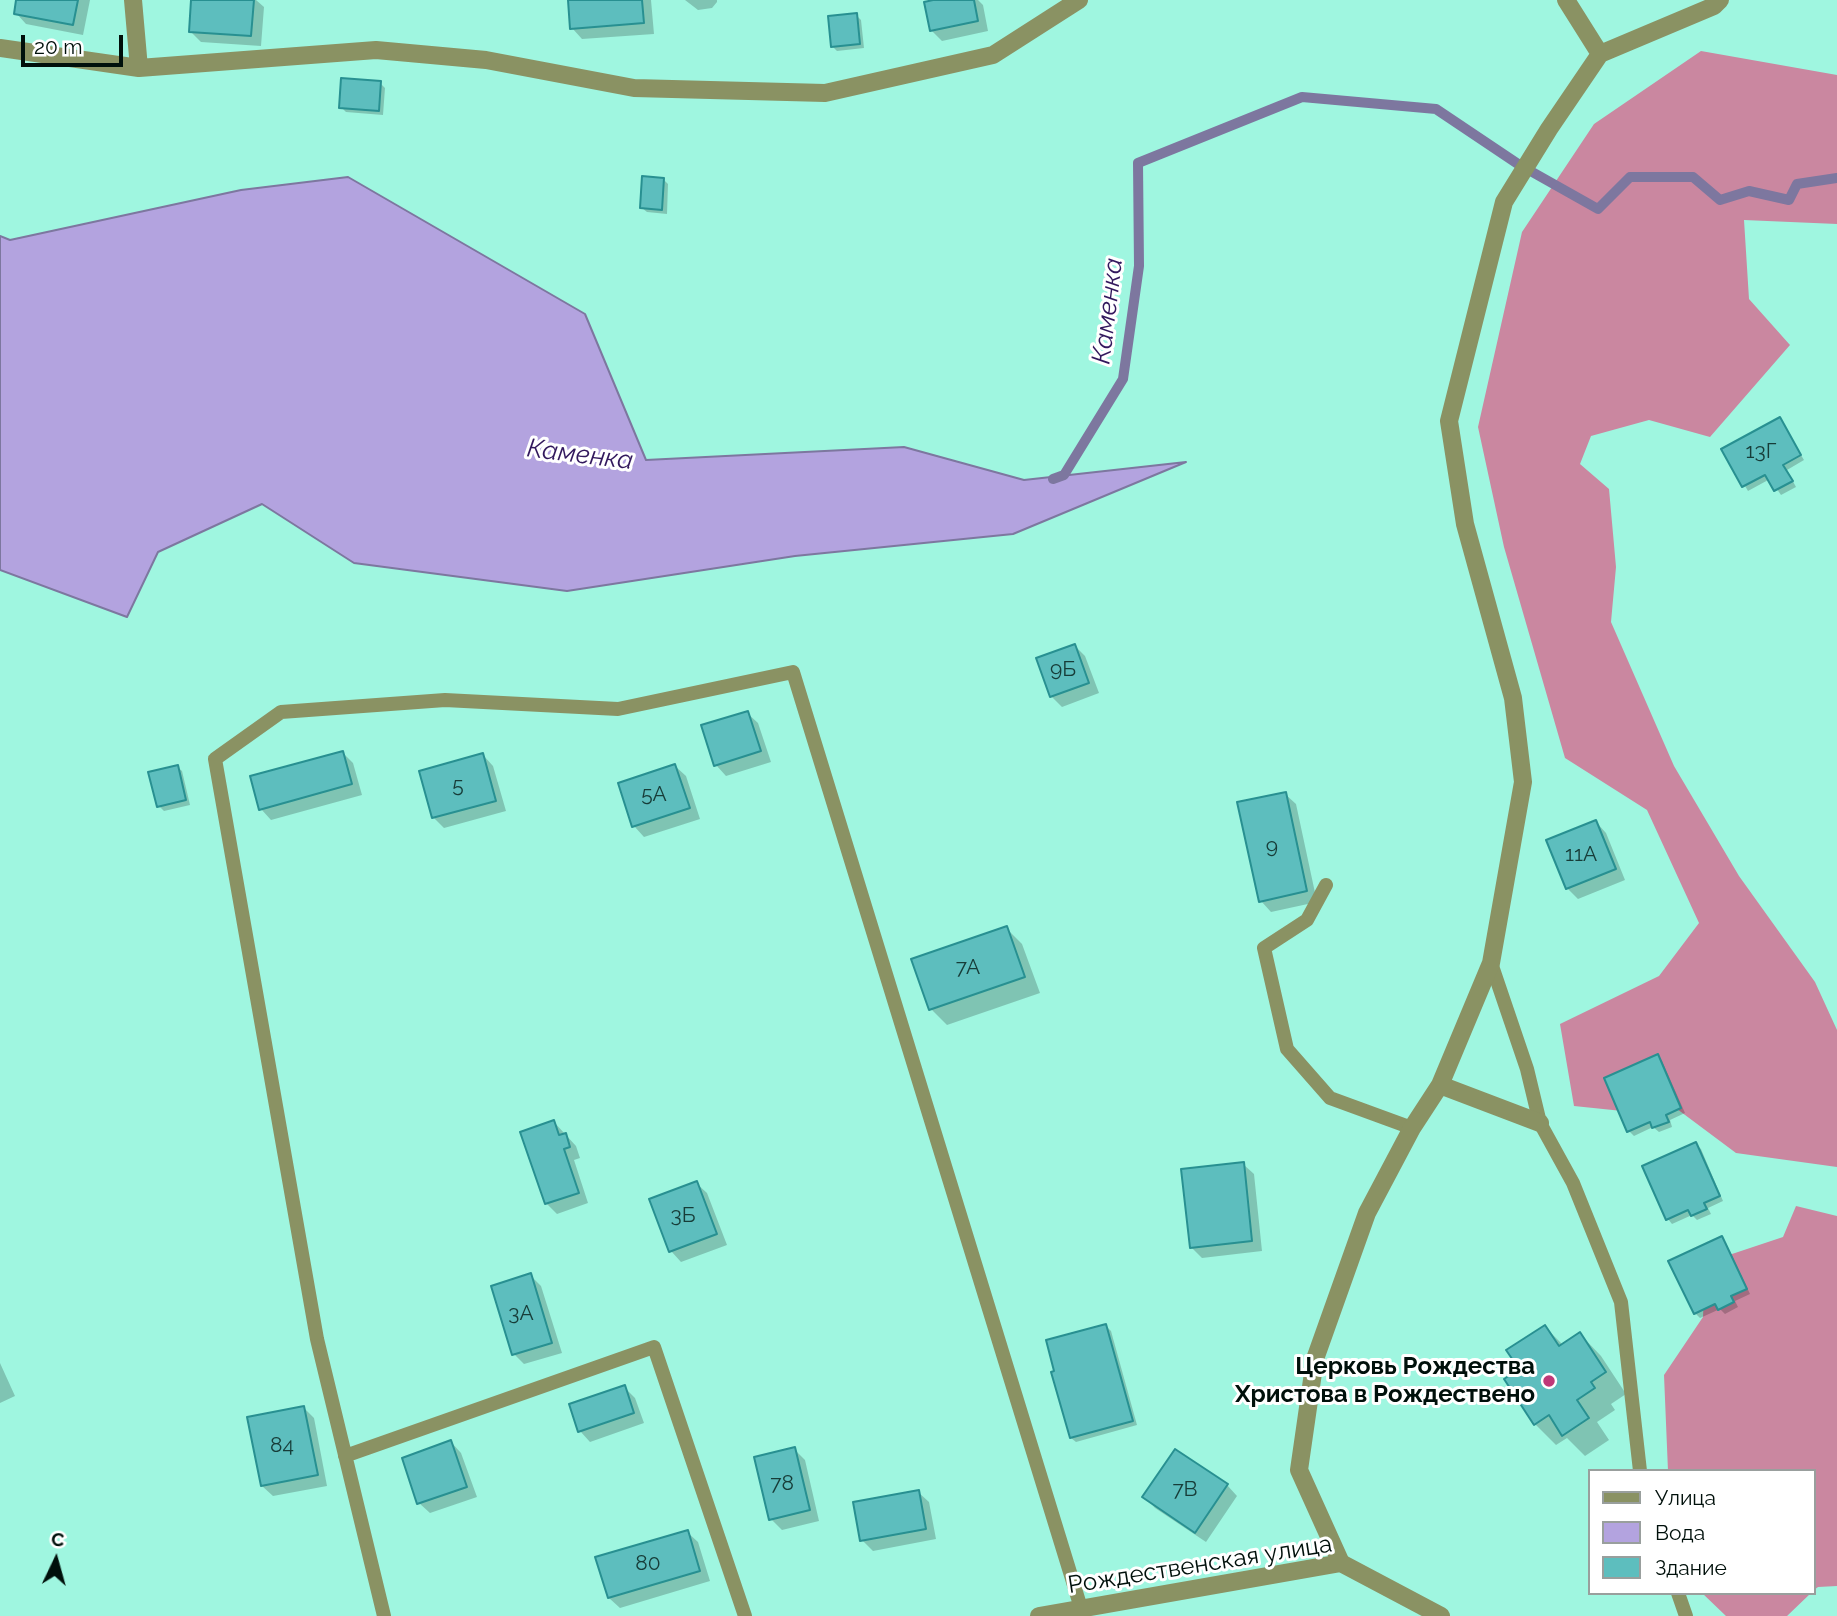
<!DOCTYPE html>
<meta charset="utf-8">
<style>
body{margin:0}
#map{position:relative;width:1837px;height:1616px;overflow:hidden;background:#9ff6e0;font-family:Raleway,sans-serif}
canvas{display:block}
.legend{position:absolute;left:1588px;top:1469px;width:228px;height:126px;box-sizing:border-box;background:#fff;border:2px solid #999f9d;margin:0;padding:9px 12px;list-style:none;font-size:21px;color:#00100b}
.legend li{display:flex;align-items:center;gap:14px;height:35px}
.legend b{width:35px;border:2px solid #999f9d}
.north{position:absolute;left:21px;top:1525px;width:70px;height:70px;-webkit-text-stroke:5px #fff;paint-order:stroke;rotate:5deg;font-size:19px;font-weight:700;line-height:28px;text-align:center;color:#00100b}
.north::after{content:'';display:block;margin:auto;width:24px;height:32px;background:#00100b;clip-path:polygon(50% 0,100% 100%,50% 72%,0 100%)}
.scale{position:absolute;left:21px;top:35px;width:102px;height:32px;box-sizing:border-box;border:4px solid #00100b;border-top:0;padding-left:9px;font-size:21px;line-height:24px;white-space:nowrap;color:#00100b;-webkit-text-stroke:5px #fff;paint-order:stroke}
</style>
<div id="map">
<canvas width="1837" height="1616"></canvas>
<ul class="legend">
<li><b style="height:9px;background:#8a9263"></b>Улица</li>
<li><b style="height:19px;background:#b3a3df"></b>Вода</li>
<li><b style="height:19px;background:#5dbebe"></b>Здание</li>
</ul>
<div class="north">С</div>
<div class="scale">20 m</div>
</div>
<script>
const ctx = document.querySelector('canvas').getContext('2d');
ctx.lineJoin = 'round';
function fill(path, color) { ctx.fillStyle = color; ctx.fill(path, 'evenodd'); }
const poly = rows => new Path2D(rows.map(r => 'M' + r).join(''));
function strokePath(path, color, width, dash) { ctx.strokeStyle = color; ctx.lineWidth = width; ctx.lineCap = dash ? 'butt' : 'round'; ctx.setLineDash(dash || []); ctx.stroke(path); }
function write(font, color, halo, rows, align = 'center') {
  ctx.font = font + ' Raleway,sans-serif'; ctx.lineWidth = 6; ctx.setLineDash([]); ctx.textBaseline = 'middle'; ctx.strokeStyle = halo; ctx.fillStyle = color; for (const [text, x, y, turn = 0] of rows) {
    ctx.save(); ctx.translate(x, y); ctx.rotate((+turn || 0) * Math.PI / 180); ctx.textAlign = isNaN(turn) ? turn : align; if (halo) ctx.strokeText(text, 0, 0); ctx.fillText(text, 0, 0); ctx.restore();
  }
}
const forest = poly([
 [1701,51,1837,75,1837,224,1744,220,1749,299,1790,345,1710,437,1649,420,1591,436,1580,464,1609,489,1616,567,1611,622,1674,766,1739,876,1815,982,1837,1030,1837,1167,1736,1153,1673,1106,1632,1112,1574,1106,1560,1024,1659,976,1699,923,1647,810,1565,758,1504,547,1478,427,1522,232,1594,124],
 [1796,1206,1837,1216,1837,1586,1818,1587,1814,1590,1814,1471,1668,1471,1664,1375,1703,1317,1705,1263,1783,1237],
 [1702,1593,1811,1593,1787,1616,1726,1616]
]);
const water = poly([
 [348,177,585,314,646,460,904,447,1024,480,1186,462,1013,534,795,556,567,591,354,563,262,504,158,552,127,617,0,570,0,236,10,240,241,190,348,177]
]);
const shadow = poly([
 [18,0,90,0,83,35,26,24,16,13],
 [193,0,256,0,264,7,261,46,201,42,191,32],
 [570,0,651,0,654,34,582,39,572,28],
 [685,0,717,0,717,2,712,8,698,10],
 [942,0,978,0,983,5,988,31,942,41,931,30],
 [856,15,861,20,864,48,837,51,832,46],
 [380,83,385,88,383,115,346,112,341,107],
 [663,179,668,184,667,214,647,212,642,208],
 [1779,419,1804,460,1787,470,1796,487,1781,495,1770,479,1748,491,1724,450],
 [1075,646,1085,656,1099,693,1062,707,1051,696],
 [747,713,758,723,771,762,726,776,716,765],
 [342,752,353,763,362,795,271,820,261,809],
 [483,755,493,766,506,811,444,828,433,817],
 [675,766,686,776,700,819,644,837,634,826],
 [177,767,182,771,190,805,164,811,159,806],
 [1285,794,1296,804,1317,902,1271,912,1261,901],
 [1596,822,1606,833,1625,880,1578,899,1567,888],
 [1006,928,1022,944,1040,993,947,1025,931,1009],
 [1658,1056,1662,1061,1685,1113,1670,1120,1672,1127,1659,1132,1653,1127,1634,1136,1629,1131],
 [554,1122,576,1146,580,1158,574,1160,588,1203,557,1214,546,1203],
 [1696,1144,1701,1149,1723,1201,1708,1208,1711,1214,1697,1220,1692,1215,1672,1224,1668,1219],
 [1243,1164,1254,1174,1262,1251,1202,1258,1191,1247],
 [696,1183,707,1193,727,1245,681,1262,671,1251],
 [1721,1238,1726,1243,1750,1294,1735,1301,1738,1307,1725,1314,1720,1309,1700,1318,1695,1313],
 [530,1275,541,1286,562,1353,524,1364,514,1354],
 [1106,1326,1111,1331,1137,1425,1076,1442,1071,1438],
 [1545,1327,1563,1345,1580,1334,1601,1356,1626,1394,1611,1404,1615,1410,1597,1422,1609,1440,1585,1456,1567,1438,1556,1445,1535,1424,1522,1370],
 [0,1363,15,1396,0,1403],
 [624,1387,635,1398,644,1423,590,1442,580,1431],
 [304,1408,314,1418,327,1486,273,1496,262,1486],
 [451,1442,461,1453,477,1497,430,1513,419,1503],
 [794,1449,805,1460,819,1521,782,1530,771,1519],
 [1227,1485,1237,1496,1206,1542,1155,1508,1145,1497],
 [918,1492,929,1502,936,1539,873,1551,862,1540],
 [687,1532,698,1542,710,1581,620,1608,609,1598]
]);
const stream = poly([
 [1053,479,1064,475,1123,379,1139,266,1138,163,1302,97,1436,109,1518,164,1598,209,1630,177,1693,177,1720,200,1749,191,1789,200,1797,184,1837,178]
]);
const building = poly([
 [16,0,78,0,73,25,14,14,16,0],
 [191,0,254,0,251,36,189,32,191,0],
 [568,0,642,0,644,23,570,29,568,0],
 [933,0,974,0,978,21,930,31,924,2,933,0],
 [857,13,860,44,831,47,828,16,857,13],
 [341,78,381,81,379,111,339,108,341,78],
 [642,176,664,178,662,210,640,208,642,176],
 [1780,417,1801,455,1783,465,1793,481,1774,491,1765,475,1742,487,1721,449,1780,417],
 [1075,644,1089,683,1050,697,1036,658,1075,644],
 [748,711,761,751,714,766,701,725,748,711],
 [343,751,352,784,259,810,250,776,343,751],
 [483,753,496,801,432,818,419,771,483,753],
 [675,764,690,808,632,827,618,783,675,764],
 [178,765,186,800,157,807,148,772,178,765],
 [1286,792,1307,891,1259,902,1237,802,1286,792],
 [1596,820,1616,869,1566,889,1546,840,1596,820],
 [1007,926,1025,977,929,1010,911,959,1007,926],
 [1658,1054,1681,1108,1666,1115,1669,1122,1652,1128,1650,1122,1627,1132,1604,1078,1658,1054],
 [554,1120,559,1135,566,1133,570,1147,564,1149,579,1193,545,1204,520,1132,554,1120],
 [1696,1142,1720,1196,1704,1203,1707,1209,1691,1216,1688,1210,1666,1220,1642,1166,1696,1142],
 [1244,1162,1252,1241,1190,1248,1181,1169,1244,1162],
 [697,1181,717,1234,669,1252,649,1199,697,1181],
 [1722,1236,1747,1289,1731,1296,1734,1302,1718,1310,1715,1304,1694,1314,1668,1261,1722,1236],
 [531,1273,552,1343,512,1355,491,1286,531,1273],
 [1106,1324,1133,1421,1070,1438,1051,1372,1054,1371,1046,1340,1106,1324],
 [1545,1325,1559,1346,1580,1332,1606,1372,1591,1382,1595,1388,1577,1400,1589,1418,1562,1436,1549,1415,1534,1425,1504,1379,1519,1369,1506,1350,1545,1325],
 [625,1385,634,1413,578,1432,569,1404,625,1385],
 [304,1406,318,1475,261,1486,247,1417,304,1406],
 [451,1440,467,1487,417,1504,402,1458,451,1440],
 [795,1447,810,1510,769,1520,754,1457,795,1447],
 [1175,1449,1228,1484,1195,1533,1142,1497,1175,1449],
 [919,1490,926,1529,860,1541,853,1502,919,1490],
 [688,1530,700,1571,608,1598,595,1557,688,1530]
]);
const service = poly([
 [1326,885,1307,920,1264,948,1287,1049,1330,1098,1412,1128],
 [1491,963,1527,1069,1540,1123,1573,1183,1621,1302,1640,1471],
 [345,1456,654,1347,745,1616],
 [1678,1593,1686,1616],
 [384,1616,317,1339,215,759,281,712,445,700,618,709,793,672,1081,1608]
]);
const minor = poly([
 [133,0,139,68],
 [1566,0,1600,54],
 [0,48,139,68,376,50,486,60,634,88,825,93,993,55,1079,0],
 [1440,1085,1540,1123],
 [1341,1563,1299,1470,1315,1359,1367,1213,1412,1128,1440,1085,1491,963,1523,782,1513,698,1465,524,1449,421,1504,202,1549,129,1600,54,1714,6,1720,0]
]);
const tertiary = poly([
 [1039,1616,1341,1563,1441,1616]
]);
const markers = [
 [1549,1381,7,"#bf3878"]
];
const numberNames = [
 ["13Г",1761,452],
 ["9Б",1063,670],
 ["5",458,786],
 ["5А",654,795],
 ["9",1272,847],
 ["11А",1581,855],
 ["7А",968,968],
 ["3Б",683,1216],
 ["3А",521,1314],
 ["84",282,1446],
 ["78",782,1484],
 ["7В",1185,1490],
 ["80",648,1564]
];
const poiNames = [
 ["Церковь Рождества",1535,1367],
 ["Христова в Рождествено",1535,1395]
];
const streetNames = [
 ["Рождественская улица",1200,1565,-9]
];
const waterNames = [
 ["Каменка",1108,311,-83],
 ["Каменка",580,455,7]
];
fill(forest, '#ca87a0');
fill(water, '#b3a3df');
strokePath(water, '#7d779f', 2);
fill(shadow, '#0003');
strokePath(stream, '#7d779f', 10);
fill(building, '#5dbebe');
strokePath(building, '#289091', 2);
strokePath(service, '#8a9263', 14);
strokePath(minor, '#8a9263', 18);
strokePath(tertiary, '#8a9263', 18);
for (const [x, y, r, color] of markers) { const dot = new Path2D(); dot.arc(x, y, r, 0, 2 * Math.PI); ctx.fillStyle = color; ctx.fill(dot); strokePath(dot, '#fff', 2.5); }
write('21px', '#173c38', null, numberNames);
write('bold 24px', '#00100b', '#fff', poiNames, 'right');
write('24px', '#00100b', '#fff', streetNames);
write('italic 26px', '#32185d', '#fff', waterNames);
</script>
